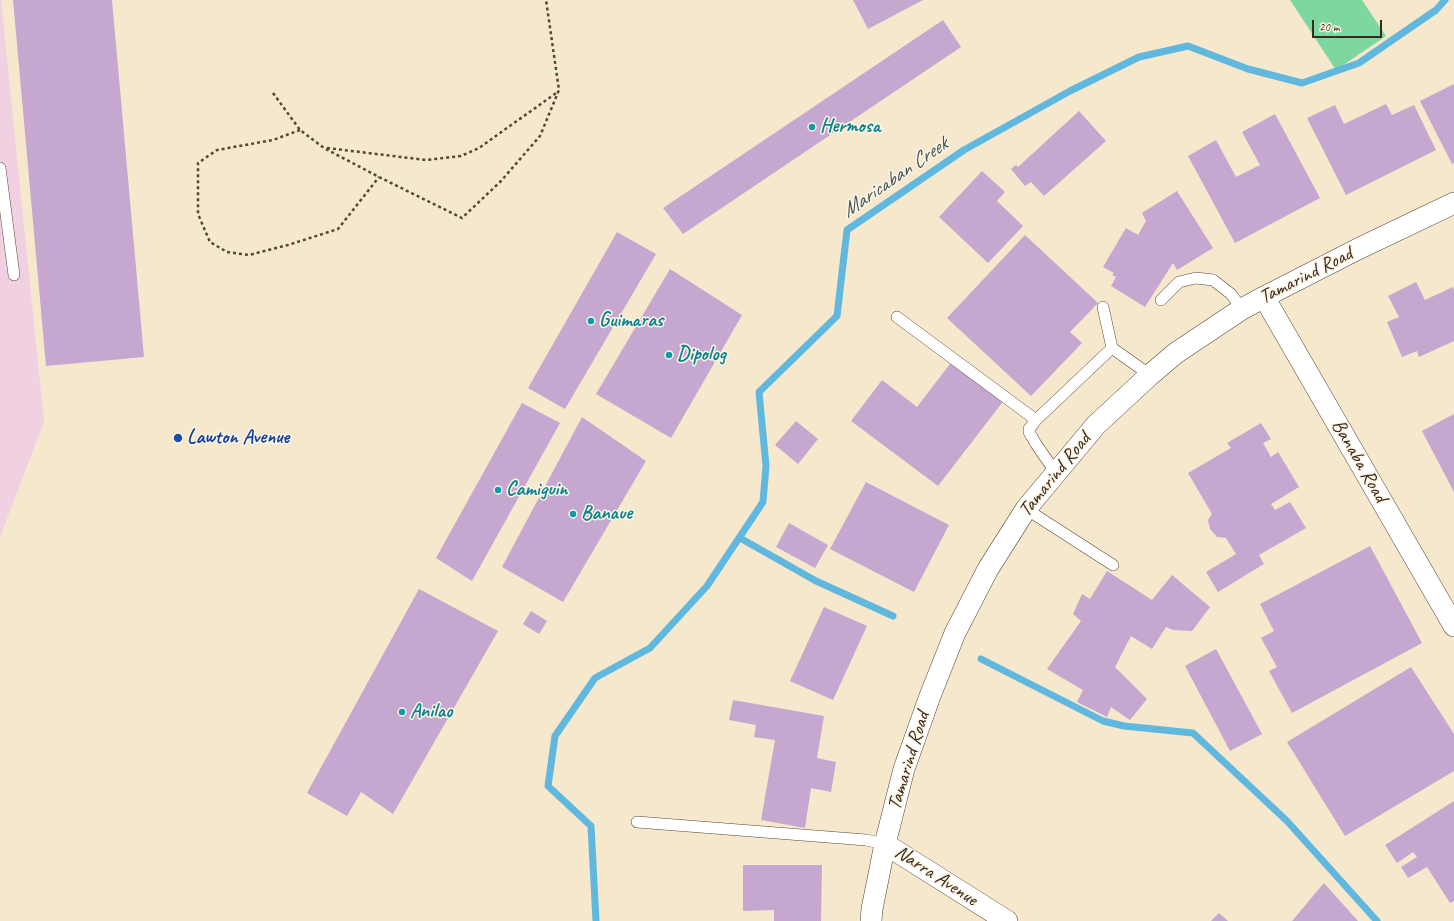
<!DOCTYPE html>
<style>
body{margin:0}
#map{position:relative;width:1454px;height:921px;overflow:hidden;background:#f5e8cd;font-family:Caveat,sans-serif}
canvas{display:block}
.scale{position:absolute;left:1312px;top:20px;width:70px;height:18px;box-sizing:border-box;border:2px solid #3b2a1e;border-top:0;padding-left:5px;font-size:12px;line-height:14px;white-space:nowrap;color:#3b2a1e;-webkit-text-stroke:3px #fcf5e5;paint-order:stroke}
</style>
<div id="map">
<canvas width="1454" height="921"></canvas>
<div class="scale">20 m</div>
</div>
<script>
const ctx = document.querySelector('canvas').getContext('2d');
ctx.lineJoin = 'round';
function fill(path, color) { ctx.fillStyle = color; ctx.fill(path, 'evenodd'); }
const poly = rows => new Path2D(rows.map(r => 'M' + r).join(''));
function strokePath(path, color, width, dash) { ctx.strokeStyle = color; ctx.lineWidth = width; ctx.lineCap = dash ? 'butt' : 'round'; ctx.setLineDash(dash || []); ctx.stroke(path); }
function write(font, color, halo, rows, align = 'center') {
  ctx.font = font + ' Caveat,sans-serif'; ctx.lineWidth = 3; ctx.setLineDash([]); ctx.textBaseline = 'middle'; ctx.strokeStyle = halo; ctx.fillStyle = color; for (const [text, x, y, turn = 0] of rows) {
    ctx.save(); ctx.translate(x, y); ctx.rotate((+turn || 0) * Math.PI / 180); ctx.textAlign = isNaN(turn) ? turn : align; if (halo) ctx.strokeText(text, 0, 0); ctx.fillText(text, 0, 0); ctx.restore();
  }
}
const built = poly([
 [0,0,1,0,44,422,0,537]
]);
const green = poly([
 [1290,0,1362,0,1386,36,1336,70]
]);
const stream = poly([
 [740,538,816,581,893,616],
 [981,659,1103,721,1124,726,1193,733,1287,821,1377,921],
 [596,921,591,826,548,786,555,736,595,678,650,648,707,586,763,502,766,466,759,392,837,316,847,230,964,150,1070,91,1139,57,1188,46,1248,69,1302,83,1359,63,1436,10,1445,0]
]);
const building = poly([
 [13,0,112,0,144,357,46,366],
 [853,0,923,0,868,29],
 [943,20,961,47,683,234,663,208],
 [1454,84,1454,163,1452,164,1420,101],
 [1386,104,1392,115,1414,105,1436,150,1346,195,1307,118,1335,105,1344,124],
 [1079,111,1106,141,1044,196,1031,182,1025,186,1011,169,1016,165,1018,167],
 [1275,114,1320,198,1235,243,1188,156,1216,140,1236,177,1260,165,1242,132],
 [982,171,1005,192,997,201,1023,226,988,263,939,217],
 [1177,191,1213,248,1177,270,1173,263,1145,307,1111,286,1116,277,1112,275,1114,273,1103,267,1126,228,1138,235,1146,221,1142,213],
 [617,232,656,254,565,409,528,388],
 [1025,235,1098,303,1070,332,1082,343,1031,396,947,318],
 [670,269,742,315,671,438,596,394],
 [1416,282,1425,300,1453,287,1454,290,1454,341,1419,357,1417,351,1402,357,1387,322,1399,317,1388,296],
 [953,360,1005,399,938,486,851,421,882,380,917,407],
 [522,403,560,423,472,581,436,558],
 [1454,414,1454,492,1422,431],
 [582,417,646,461,563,602,502,567],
 [796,421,818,439,798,464,775,445],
 [1261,423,1271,439,1263,443,1271,457,1278,452,1299,487,1271,504,1275,510,1290,502,1306,528,1259,555,1264,564,1218,592,1206,572,1236,554,1226,538,1217,537,1210,529,1208,520,1212,514,1188,473,1231,448,1227,443],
 [866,482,949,525,914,592,830,549],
 [789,523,828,545,815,568,776,547],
 [1370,546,1422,643,1292,713,1269,671,1277,667,1261,638,1274,631,1260,604],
 [1107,571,1152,600,1172,575,1210,607,1192,631,1173,630,1166,627,1152,649,1131,636,1115,667,1147,699,1130,720,1111,707,1107,717,1077,702,1083,690,1047,669,1081,621,1073,614,1082,594,1090,599],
 [419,589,498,631,393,814,361,792,347,816,307,793],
 [824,607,867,626,833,700,790,681],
 [531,611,547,621,539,634,523,624],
 [1216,649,1262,734,1230,751,1185,666],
 [1411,667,1454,734,1454,771,1345,836,1287,742],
 [733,700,824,716,817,758,836,762,831,792,811,788,805,828,761,820,775,740,754,737,756,725,729,720],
 [1454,801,1454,901,1450,903,1427,867,1408,878,1401,867,1417,857,1413,852,1397,863,1385,845],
 [743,865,822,865,821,921,774,921,774,910,743,911],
 [1324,883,1358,921,1292,921],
 [1219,913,1228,921,1211,921]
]);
const path = poly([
 [273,93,300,130,324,148,379,177,462,218,501,181,540,136,559,90,546,0],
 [300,130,273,140,217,150,198,163,198,214,210,242,227,252,249,255,288,245,338,229,379,177],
 [327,148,426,160,461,156,479,148,559,91]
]);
const service = poly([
 [0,168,14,275],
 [1161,300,1179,282,1196,278,1213,280,1231,294,1242,309],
 [1103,307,1112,348],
 [897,317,1036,420],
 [1056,473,1036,444,1029,432,1029,429,1036,420,1112,348,1150,375],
 [1026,509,1113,565],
 [637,822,866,840,885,844]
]);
const minor = poly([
 [1264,297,1454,626],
 [885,844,1007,921],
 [871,921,872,909,885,844,904,769,930,696,955,633,988,569,1026,509,1096,425,1150,375,1176,353,1242,309,1264,297,1358,249,1454,203]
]);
const markers = [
 [812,127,4,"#0f9aa8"],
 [591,321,4,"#0f9aa8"],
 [669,355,4,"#0f9aa8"],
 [178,438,5,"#1a4fb4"],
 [498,490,4,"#0f9aa8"],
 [573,514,4,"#0f9aa8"],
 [402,712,4,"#0f9aa8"]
];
const cultureNames = [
 ["Hermosa",820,127],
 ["Guimaras",599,321],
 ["Dipolog",677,355],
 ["Camiguin",506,490],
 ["Banaue",581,514],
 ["Anilao",410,712]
];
const streetNames = [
 ["Tamarind Road",1306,276,-27],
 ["Banaba Road",1359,461,60],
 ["Tamarind Road",1055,475,-51],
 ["Tamarind Road",909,761,-73],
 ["Narra Avenue",936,876,33]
];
const transitNames = [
 ["Lawton Avenue",187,438]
];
const waterNames = [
 ["Maricaban Creek",895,178,-35]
];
fill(built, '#f1d0e2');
fill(green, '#7dd79e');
strokePath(stream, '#61b8de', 7);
fill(building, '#c6a7cf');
strokePath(service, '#574638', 12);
strokePath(minor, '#574638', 22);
strokePath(path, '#574638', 2.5, [3, 3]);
strokePath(service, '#fff', 11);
strokePath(minor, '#fff', 21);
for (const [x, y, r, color] of markers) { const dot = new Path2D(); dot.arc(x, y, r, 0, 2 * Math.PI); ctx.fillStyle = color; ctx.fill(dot); strokePath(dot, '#fcf5e5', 1.5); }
write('bold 20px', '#0d838f', '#fcf5e5', cultureNames, 'left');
write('20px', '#3b2a1e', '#fcf5e5', streetNames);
write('bold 20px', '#164399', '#fcf5e5', transitNames, 'left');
write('italic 21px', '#465558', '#fcf5e5', waterNames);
</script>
